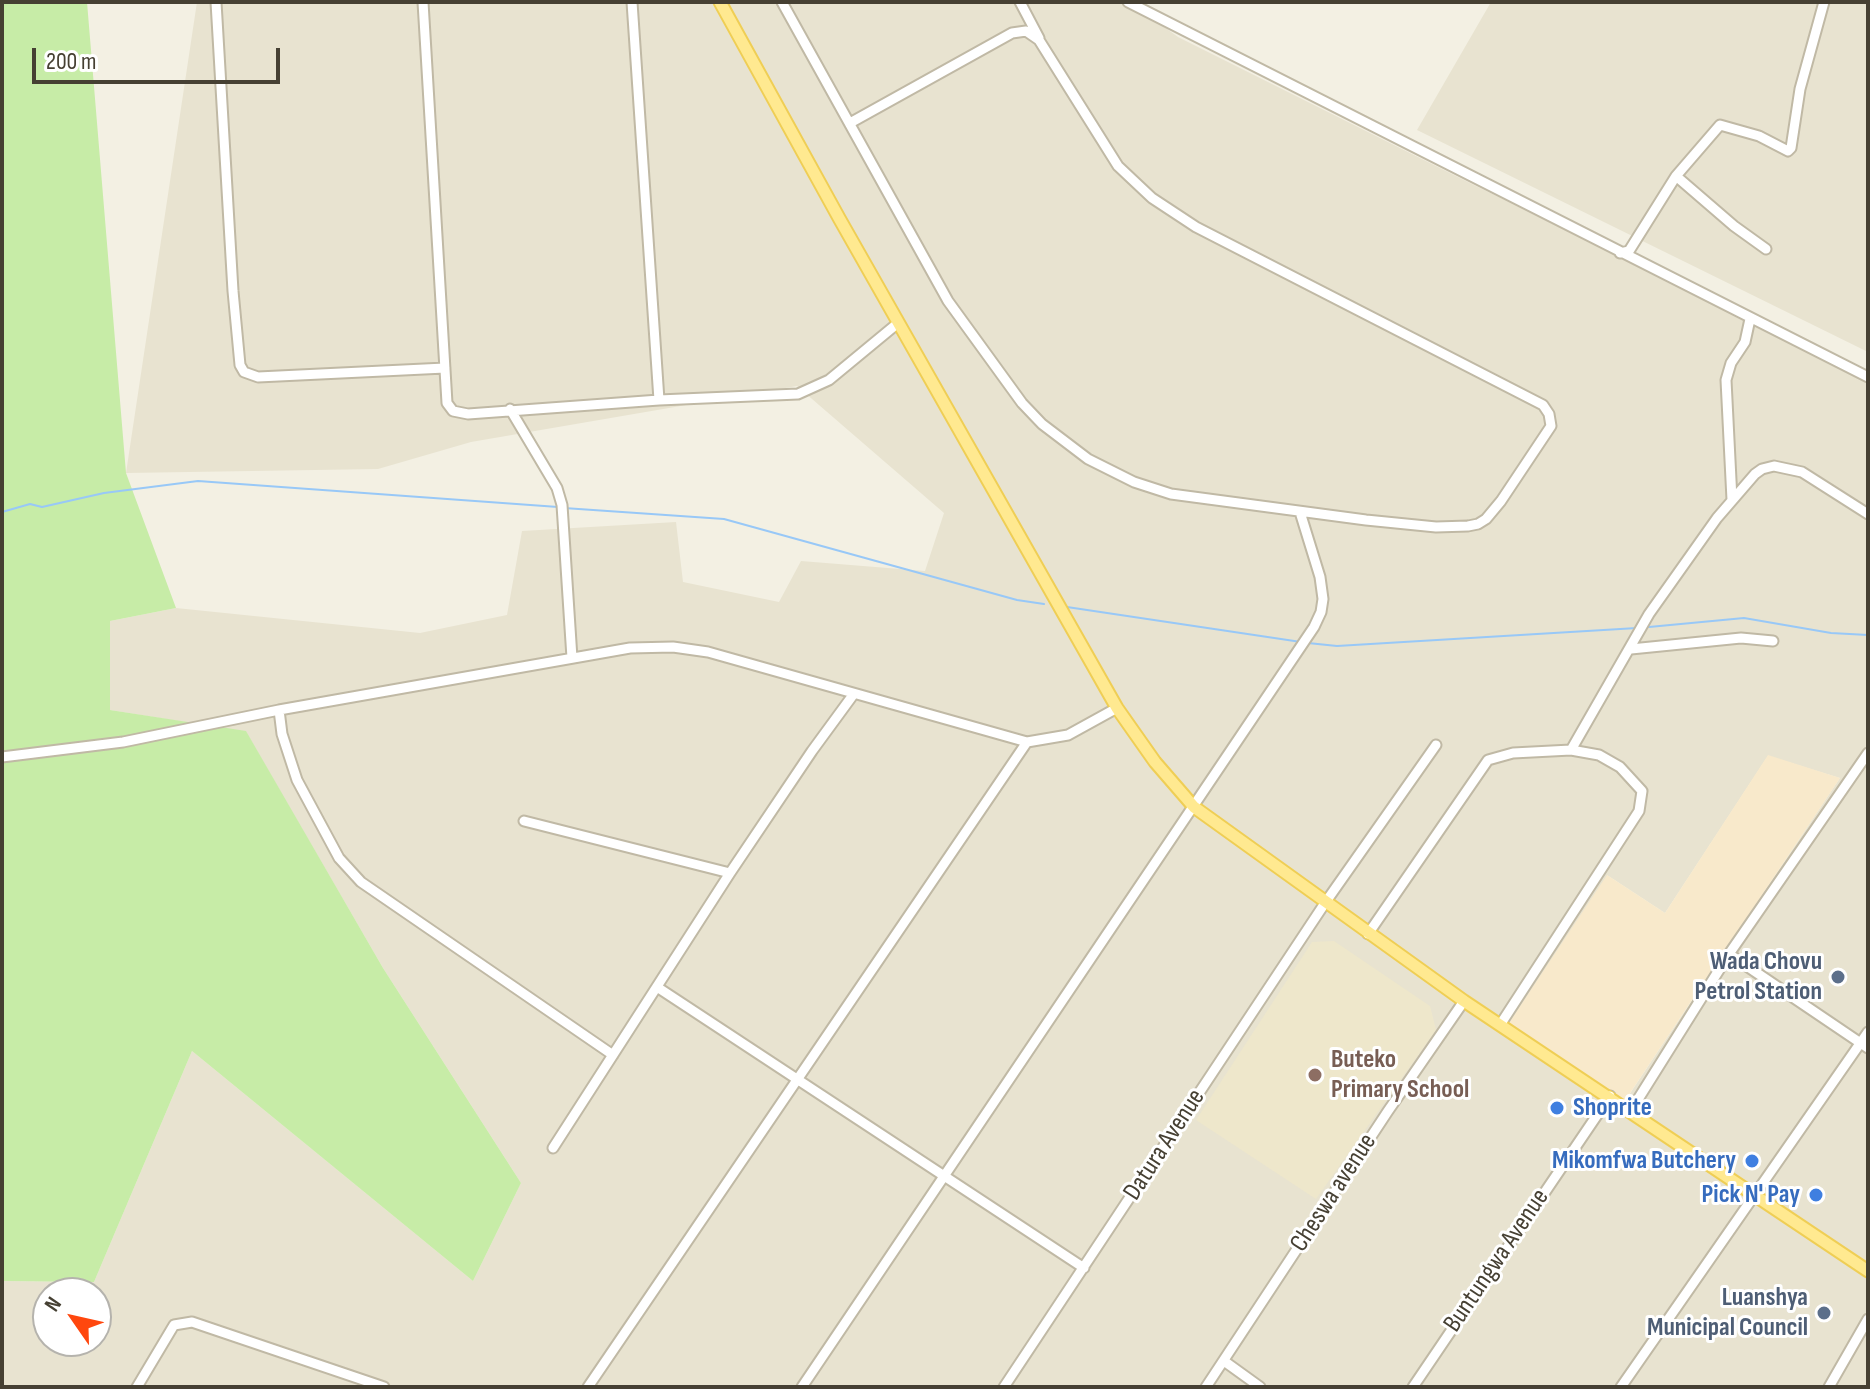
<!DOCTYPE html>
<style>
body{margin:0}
#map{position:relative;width:1870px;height:1389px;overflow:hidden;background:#f3f0e3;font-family:"Sofia Sans Condensed",sans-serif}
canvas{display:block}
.frame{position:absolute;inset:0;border:4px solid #464033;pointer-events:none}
.north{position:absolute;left:32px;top:1277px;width:80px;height:80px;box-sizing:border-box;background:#fff;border:2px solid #b5b3ad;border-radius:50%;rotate:304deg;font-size:22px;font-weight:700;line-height:32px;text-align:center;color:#464033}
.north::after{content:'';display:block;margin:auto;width:28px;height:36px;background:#ff470e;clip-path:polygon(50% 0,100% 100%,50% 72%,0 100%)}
.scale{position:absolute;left:32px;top:48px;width:248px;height:36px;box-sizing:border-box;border:4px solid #464033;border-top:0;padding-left:10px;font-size:24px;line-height:28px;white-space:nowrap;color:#464033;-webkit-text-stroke:6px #fff;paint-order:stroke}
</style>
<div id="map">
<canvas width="1870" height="1389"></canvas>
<div class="frame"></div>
<div class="north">N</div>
<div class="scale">200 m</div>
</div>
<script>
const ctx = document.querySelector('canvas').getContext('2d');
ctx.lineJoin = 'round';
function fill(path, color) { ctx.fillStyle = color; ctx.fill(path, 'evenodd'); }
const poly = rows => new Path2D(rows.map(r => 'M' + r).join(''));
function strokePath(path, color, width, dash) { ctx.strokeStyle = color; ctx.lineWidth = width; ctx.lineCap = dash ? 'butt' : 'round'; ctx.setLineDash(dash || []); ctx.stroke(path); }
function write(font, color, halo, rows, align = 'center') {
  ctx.font = font + ' "Sofia Sans Condensed",sans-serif'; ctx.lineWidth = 6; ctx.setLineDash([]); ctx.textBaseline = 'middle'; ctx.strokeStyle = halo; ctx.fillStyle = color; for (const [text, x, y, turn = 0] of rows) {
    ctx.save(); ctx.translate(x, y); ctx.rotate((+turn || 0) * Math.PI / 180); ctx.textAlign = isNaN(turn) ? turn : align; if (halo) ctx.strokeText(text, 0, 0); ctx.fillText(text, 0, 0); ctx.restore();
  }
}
const residential = poly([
 [197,2,1130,2,1178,37,1476,186,1868,372,1868,1387,2,1387,2,1281,94,1282,192,1051,473,1281,521,1183,383,968,246,732,110,710,110,621,176,608,420,633,507,615,522,531,676,522,683,582,779,602,801,561,925,571,944,513,797,386,471,442,378,469,126,473],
 [1768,756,1840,778,1625,1101,1607,875,1665,913],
 [48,1293,96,1293,96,1341,48,1341],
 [1491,2,1868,2,1868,352,1417,130]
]);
const commercial = poly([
 [1768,755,1840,778,1624,1102,1509,1023,1607,875,1665,913]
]);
const education = poly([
 [1334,941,1430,1006,1436,1030,1316,1199,1196,1120,1312,942]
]);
const green = poly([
 [2,2,87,2,126,473,176,608,110,621,110,710,246,731,383,968,521,1183,473,1281,192,1051,94,1282,2,1281]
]);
const stream = poly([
 [564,508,724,519,1017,600,1044,604],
 [2,512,30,504,42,507,104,493,198,481,558,507],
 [1067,607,1301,642],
 [1649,627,1744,618,1831,633,1868,635],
 [1308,643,1337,646,1637,628]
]);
const minor = poly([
 [216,2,233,291,240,365,244,372,258,377,445,368],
 [423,2,447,403,453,411,468,414,659,400,798,394,829,380,898,323],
 [632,2,659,400],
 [782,2,948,301,1022,403,1042,424,1088,459,1134,482,1171,494,1366,520,1436,527,1468,526,1478,524,1486,519,1501,501,1551,426,1549,414,1543,405,1196,227,1152,198,1118,166,1039,40,1026,31,1012,33,850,123],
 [1020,2,1039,38],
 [1128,2,1868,377],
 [1676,176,1734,226,1766,249],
 [1620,253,1629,251,1676,176,1720,125,1759,136,1788,151,1791,148,1800,89,1824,2],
 [510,409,557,488,562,505,572,658],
 [1732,500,1726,380,1731,363,1745,342,1750,319],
 [1631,649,1741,638,1773,641],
 [279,710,282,734,297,780,339,858,361,882,613,1055],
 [1571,750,1649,614,1717,518,1755,474,1762,469,1774,466,1802,472,1868,514],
 [2,757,123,742,279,710,630,648,673,647,708,652,1027,742,1068,735,1117,708],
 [524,821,730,873],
 [1368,934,1488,760,1513,753,1571,750,1599,755,1620,767,1642,791,1639,811,1500,1025],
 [1729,954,1868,1048],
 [657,987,1084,1268],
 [1630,1112,1729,954,1868,753],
 [553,1148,730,873,812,751,853,695],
 [1224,1361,1260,1387],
 [137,1387,174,1325,192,1322,384,1387],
 [588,1387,1027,742],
 [802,1387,1314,627,1321,612,1323,599,1320,577,1300,512],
 [1004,1387,1325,903,1436,745],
 [1206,1387,1388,1111,1464,1001],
 [1413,1387,1610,1096],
 [1621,1387,1868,1032],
 [1829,1387,1868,1319]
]);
const major = poly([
 [720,2,839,218,1117,708,1155,762,1194,807,1464,1001,1868,1271]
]);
const markers = [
 [1838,977,8,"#5c6f8a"],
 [1315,1075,8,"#8d6e63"],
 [1557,1108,8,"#3f7fe0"],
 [1752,1161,8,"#3f7fe0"],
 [1816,1195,8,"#3f7fe0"],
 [1824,1313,8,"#5c6f8a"]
];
const serviceNames = [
 ["Wada Chovu",1822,962],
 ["Petrol Station",1822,992],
 ["Luanshya",1808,1298],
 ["Municipal Council",1808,1328]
];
const educationNames = [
 ["Buteko",1331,1060],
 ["Primary School",1331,1090]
];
const shopNames = [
 ["Shoprite",1573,1108,"left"],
 ["Mikomfwa Butchery",1736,1161],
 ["Pick N' Pay",1800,1195]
];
const streetNames = [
 ["Datura Avenue",1165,1145,-57],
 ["Cheswa avenue",1334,1193,-57],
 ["Buntungwa Avenue",1497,1261,-56]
];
fill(residential, '#e8e3d0');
fill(commercial, '#f8e9cb');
fill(education, '#eee7cb');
fill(green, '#c7eca7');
strokePath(stream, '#98c8f7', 2);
strokePath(minor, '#c0b9a5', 13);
strokePath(major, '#efce55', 15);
strokePath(minor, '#fff', 9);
strokePath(major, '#ffe990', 11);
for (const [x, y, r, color] of markers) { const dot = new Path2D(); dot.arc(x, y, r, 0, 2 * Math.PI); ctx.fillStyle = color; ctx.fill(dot); strokePath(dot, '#fff', 3); }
write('bold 26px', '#4e5e75', '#fff', serviceNames, 'right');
write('bold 26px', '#785e54', '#fff', educationNames, 'left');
write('bold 26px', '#366cbe', '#fff', shopNames, 'right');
write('26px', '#464033', '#fff', streetNames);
</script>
